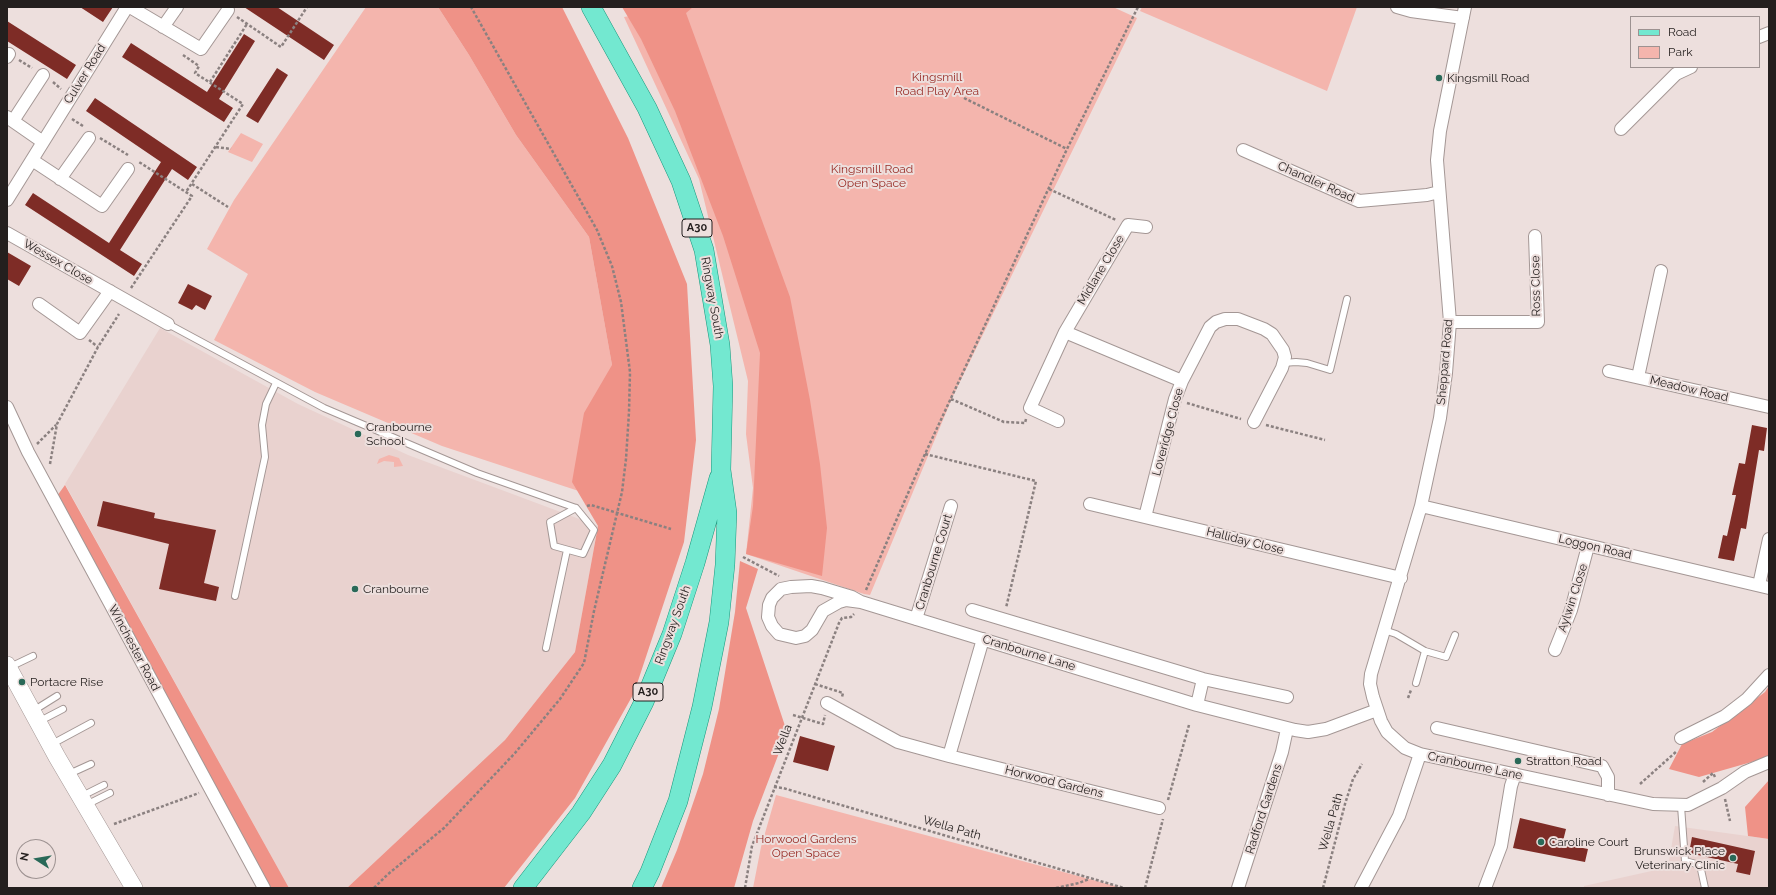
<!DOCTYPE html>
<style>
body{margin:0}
#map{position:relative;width:1776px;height:895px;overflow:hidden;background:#eddfdd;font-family:Raleway,sans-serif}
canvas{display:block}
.frame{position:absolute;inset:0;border:8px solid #241f1e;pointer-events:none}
.legend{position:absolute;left:1630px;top:16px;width:130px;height:52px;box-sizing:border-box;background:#eddfdd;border:1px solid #9d9291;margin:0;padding:5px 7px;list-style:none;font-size:12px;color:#241f1e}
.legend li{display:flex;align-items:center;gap:8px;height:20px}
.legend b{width:20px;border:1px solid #9d9291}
.north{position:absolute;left:16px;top:839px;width:40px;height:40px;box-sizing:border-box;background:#eddfdd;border:1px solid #9d9291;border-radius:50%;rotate:282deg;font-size:11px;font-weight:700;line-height:16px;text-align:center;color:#241f1e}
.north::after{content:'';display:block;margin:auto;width:14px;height:18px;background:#296958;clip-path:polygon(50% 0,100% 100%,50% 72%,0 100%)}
</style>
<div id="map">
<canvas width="1776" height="895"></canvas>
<div class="frame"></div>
<ul class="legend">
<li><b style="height:5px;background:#73e8d0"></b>Road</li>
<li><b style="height:11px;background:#f4b5ad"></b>Park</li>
</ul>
<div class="north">N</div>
</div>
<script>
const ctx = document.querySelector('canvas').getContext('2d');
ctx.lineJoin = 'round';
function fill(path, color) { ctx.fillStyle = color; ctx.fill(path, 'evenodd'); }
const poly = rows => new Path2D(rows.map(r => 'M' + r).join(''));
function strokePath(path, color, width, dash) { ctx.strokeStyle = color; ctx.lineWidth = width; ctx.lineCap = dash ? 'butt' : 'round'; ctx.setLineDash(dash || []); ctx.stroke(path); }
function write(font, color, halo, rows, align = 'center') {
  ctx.font = font + ' Raleway,sans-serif'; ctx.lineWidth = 4; ctx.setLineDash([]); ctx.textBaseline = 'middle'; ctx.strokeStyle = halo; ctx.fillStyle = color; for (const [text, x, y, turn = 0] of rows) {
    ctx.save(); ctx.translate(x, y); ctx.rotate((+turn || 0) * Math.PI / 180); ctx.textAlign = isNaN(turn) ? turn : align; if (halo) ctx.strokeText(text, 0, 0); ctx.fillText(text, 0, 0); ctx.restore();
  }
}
const built = poly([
 [160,328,298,404,408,455,598,526,575,652,505,740,347,888,289,888,65,484],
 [1675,826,1769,839,1769,888,1584,888,1584,886,1665,868,1669,861]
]);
const green = poly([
 [366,7,438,7,469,55,516,135,589,237,612,365,606,500,442,446,315,392,214,340,248,274,207,249,234,200],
 [682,7,1113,7,1137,18,953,396,870,595,864,594,746,554,753,488,746,434,748,381,699,179,624,17],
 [1142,7,1357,7,1327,91,1140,11],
 [241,133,263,144,252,162,228,152],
 [389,455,399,458,403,466,394,467,394,462,384,461,377,464,379,459],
 [776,795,1123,888,753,888,761,847]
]);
const forest = poly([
 [438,7,562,7,628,138,687,284,696,440,684,542,634,693,575,798,504,888,347,888,505,740,575,652,598,526,572,482,584,413,612,365,589,237,516,135,469,55],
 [622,7,693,7,686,13,790,297,810,400,820,464,827,528,822,576,746,554,753,506,760,353,723,236,675,111,641,39],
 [65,485,289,888,265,888,57,496],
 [740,561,758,569,746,608,787,732,753,821,734,888,661,888,677,850,703,774,719,709,735,612],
 [1769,686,1769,757,1699,777,1669,769,1682,744,1712,732,1765,692],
 [1769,780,1769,839,1748,836,1745,807]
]);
const building = poly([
 [80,7,113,7,103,22],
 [244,7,277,7,334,45,324,60],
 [7,21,76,65,67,79,7,41],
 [244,34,255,41,219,99,233,108,224,122,122,57,131,43,207,92],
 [277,68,288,75,258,123,246,116],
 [95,98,197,167,188,180,172,169,120,250,142,264,134,276,25,205,33,193,109,243,161,162,86,111],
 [7,252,31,266,19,286,7,279],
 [188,284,212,296,205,310,196,305,192,310,178,303],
 [1752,425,1767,428,1764,451,1759,450,1746,529,1741,528,1734,561,1718,558,1723,535,1727,536,1736,495,1732,495,1739,463,1745,464],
 [103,501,155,513,154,518,216,530,204,583,219,587,216,601,159,589,169,544,97,526],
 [800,736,835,746,828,771,793,762],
 [1520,818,1566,829,1563,841,1579,844,1578,847,1588,849,1585,862,1513,848],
 [1692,837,1755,851,1750,875,1736,872,1738,864,1689,853]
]);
const path = poly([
 [237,17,281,47,307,7],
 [183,55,199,66,195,73,243,104,186,192],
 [19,60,32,68],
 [53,82,61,89],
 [210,82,247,24],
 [964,98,1067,149],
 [72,119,83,126],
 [100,138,128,155],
 [216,147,231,149],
 [192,184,228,207],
 [1049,189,1116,220],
 [131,288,192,196,139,162],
 [89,340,98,347],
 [951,399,1004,422,1025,423,1026,419],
 [1187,403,1241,419],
 [1266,425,1325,440],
 [37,444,56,425],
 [925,454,1036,481,1006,608],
 [50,464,57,424,98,347,119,314],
 [587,506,591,505,671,529],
 [743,557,779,576],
 [866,590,925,454,1067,149,1138,7],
 [815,684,843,693,842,697],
 [1408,698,1411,690],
 [793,715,823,724,825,715],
 [1703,782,1713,773,1715,777],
 [1640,784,1677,751],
 [774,787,783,788,1124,888],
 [1725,799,1730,821],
 [1168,800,1189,725],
 [114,824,199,793],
 [374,888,387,875,444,828,515,753,560,699,584,663,594,611,622,492,626,459,629,412,630,372,621,302,612,266,597,230,471,7],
 [745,888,752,846,839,623,842,618,851,617,854,614],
 [1056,888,1079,883,1089,879],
 [1145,888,1163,819],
 [1323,888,1345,804,1353,779,1362,764]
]);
const lane = poly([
 [168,324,324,408,477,473,576,508,594,530,583,554,554,546,550,522,576,508],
 [1283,363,1296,362,1307,363,1330,370,1347,299],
 [235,596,265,457,262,425,266,404,276,383],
 [1384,630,1396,634,1425,651,1446,657,1455,635],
 [546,648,567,550],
 [10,667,33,656],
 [1416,683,1425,651],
 [33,711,57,696],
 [40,721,63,709],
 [52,744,91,723],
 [69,774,91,764],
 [82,796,104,785],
 [86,805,110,793],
 [1681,806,1685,861,1700,865,1705,888]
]);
const street = poly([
 [130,7,201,49,228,10],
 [1397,7,1411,11,1463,18],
 [1465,7,1440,131,1437,160,1450,322,1446,373,1440,418,1421,506,1371,674,1370,684,1373,697,1381,721,1387,732,1397,741,1405,748,1420,754,1653,804,1688,805,1722,788,1745,772,1769,762],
 [163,27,177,7],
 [1759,37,1769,33],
 [7,57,9,54],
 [7,117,43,142],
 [13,121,43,75],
 [1621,129,1676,74,1691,67],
 [1243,150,1359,201,1427,195,1439,192],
 [32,160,102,206,128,169],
 [60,179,89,138],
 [7,200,127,7],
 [7,233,168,324],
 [39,304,80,333,110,291],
 [1450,322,1538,322,1535,236],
 [1065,332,1182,381],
 [1609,371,1769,407],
 [1638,377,1661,271],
 [7,407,28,452,264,888],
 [1058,421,1030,408,1065,332,1128,225,1146,227],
 [1090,504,1401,578],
 [1421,506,1769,588],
 [1145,517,1175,399,1182,381,1210,327,1216,322,1225,319,1238,319,1264,329,1272,334,1283,350,1285,357,1282,368,1254,422],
 [1759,585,1769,539],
 [861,602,852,597,822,588,811,586,791,587,781,589,772,598,769,605,768,617,772,626,779,634,796,638,805,636,812,630,823,611,839,602,846,600,861,602,1197,705,1295,730,1308,732,1326,729,1377,710],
 [972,610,1203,679,1287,697],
 [916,619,951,506],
 [1555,650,1571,610,1588,546],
 [827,703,898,742,949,756,1159,808],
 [1197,705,1203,679],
 [1437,728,1602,766,1608,777,1608,795],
 [1681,738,1725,716,1747,699,1769,675],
 [949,756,983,639],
 [1238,888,1282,752,1287,729],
 [1361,888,1399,816,1420,754],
 [1485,888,1501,846,1511,786,1515,774]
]);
const secondary = poly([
 [7,665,57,757,134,888]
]);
const primary = poly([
 [591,7,647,108,681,181,704,250,720,345,723,386,721,470,727,513,725,565,719,622,702,707,678,801,650,872,642,888],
 [523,888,581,813,612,765,644,702,672,634,695,563,719,478]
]);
const markers = [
 [1439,78,4,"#296958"],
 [358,434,4,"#296958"],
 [355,589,4,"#296958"],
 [22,682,4,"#296958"],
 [1518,761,4,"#296958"],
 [1541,842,4,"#296958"],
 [1733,858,4,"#296958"]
];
const shields = [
 [697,228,30],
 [648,692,30]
];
const shieldNames = [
 ["A30",697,228],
 ["A30",648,692]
];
const streetNames = [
 ["Culver Road",85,74,-58],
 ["Chandler Road",1316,182,24],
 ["Wessex Close",58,262,30],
 ["Midlane Close",1101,270,-59],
 ["Ross Close",1536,286,-91],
 ["Ringway South",712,298,80],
 ["Sheppard Road",1445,362,-85],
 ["Meadow Road",1689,389,13],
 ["Loveridge Close",1168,432,-75],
 ["Halliday Close",1245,541,14],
 ["Loggon Road",1595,547,13],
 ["Cranbourne Court",934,562,-73],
 ["Aylwin Close",1573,598,-72],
 ["Ringway South",673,625,-70],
 ["Winchester Road",134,648,62],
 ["Cranbourne Lane",1029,653,17],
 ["Wella",783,740,-69],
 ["Cranbourne Lane",1475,766,12],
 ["Horwood Gardens",1054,782,14],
 ["Radford Gardens",1264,809,-72],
 ["Wella Path",1331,822,-74],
 ["Wella Path",952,828,16]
];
const parkNames = [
 ["Kingsmill",937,77],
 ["Road Play Area",937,91],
 ["Kingsmill Road",872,169],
 ["Open Space",872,183],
 ["Horwood Gardens",806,839],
 ["Open Space",806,853]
];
const poiNames = [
 ["Kingsmill Road",1447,78],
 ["Cranbourne",366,427],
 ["School",366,441],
 ["Cranbourne",363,589],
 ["Portacre Rise",30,682],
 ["Stratton Road",1526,761],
 ["Caroline Court",1549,842],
 ["Brunswick Place",1725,851,"right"],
 ["Veterinary Clinic",1725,865,"right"]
];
fill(built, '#e9d2cf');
fill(green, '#f4b5ad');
fill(forest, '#ef9287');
fill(building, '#7e2c26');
strokePath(lane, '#a49795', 8);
strokePath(street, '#a49795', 14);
strokePath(secondary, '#a49795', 18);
strokePath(primary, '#1a987d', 20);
strokePath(path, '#8b8180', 2.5, [3, 2]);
strokePath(lane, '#fff', 6);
strokePath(street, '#fff', 12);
strokePath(secondary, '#fff', 17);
strokePath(primary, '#73e8d0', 19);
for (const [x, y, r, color] of markers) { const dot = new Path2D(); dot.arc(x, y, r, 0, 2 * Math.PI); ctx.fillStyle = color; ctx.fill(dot); strokePath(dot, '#eddfdd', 1.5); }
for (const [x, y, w] of shields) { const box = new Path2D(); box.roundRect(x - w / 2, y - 9, w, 18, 3); ctx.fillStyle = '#eddfdd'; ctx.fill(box); strokePath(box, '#241f1e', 1); }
write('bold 11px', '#241f1e', null, shieldNames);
write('12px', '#241f1e', '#eddfdd', streetNames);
write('12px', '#982c26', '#eddfdd', parkNames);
write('12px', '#241f1e', '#eddfdd', poiNames, 'left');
</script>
